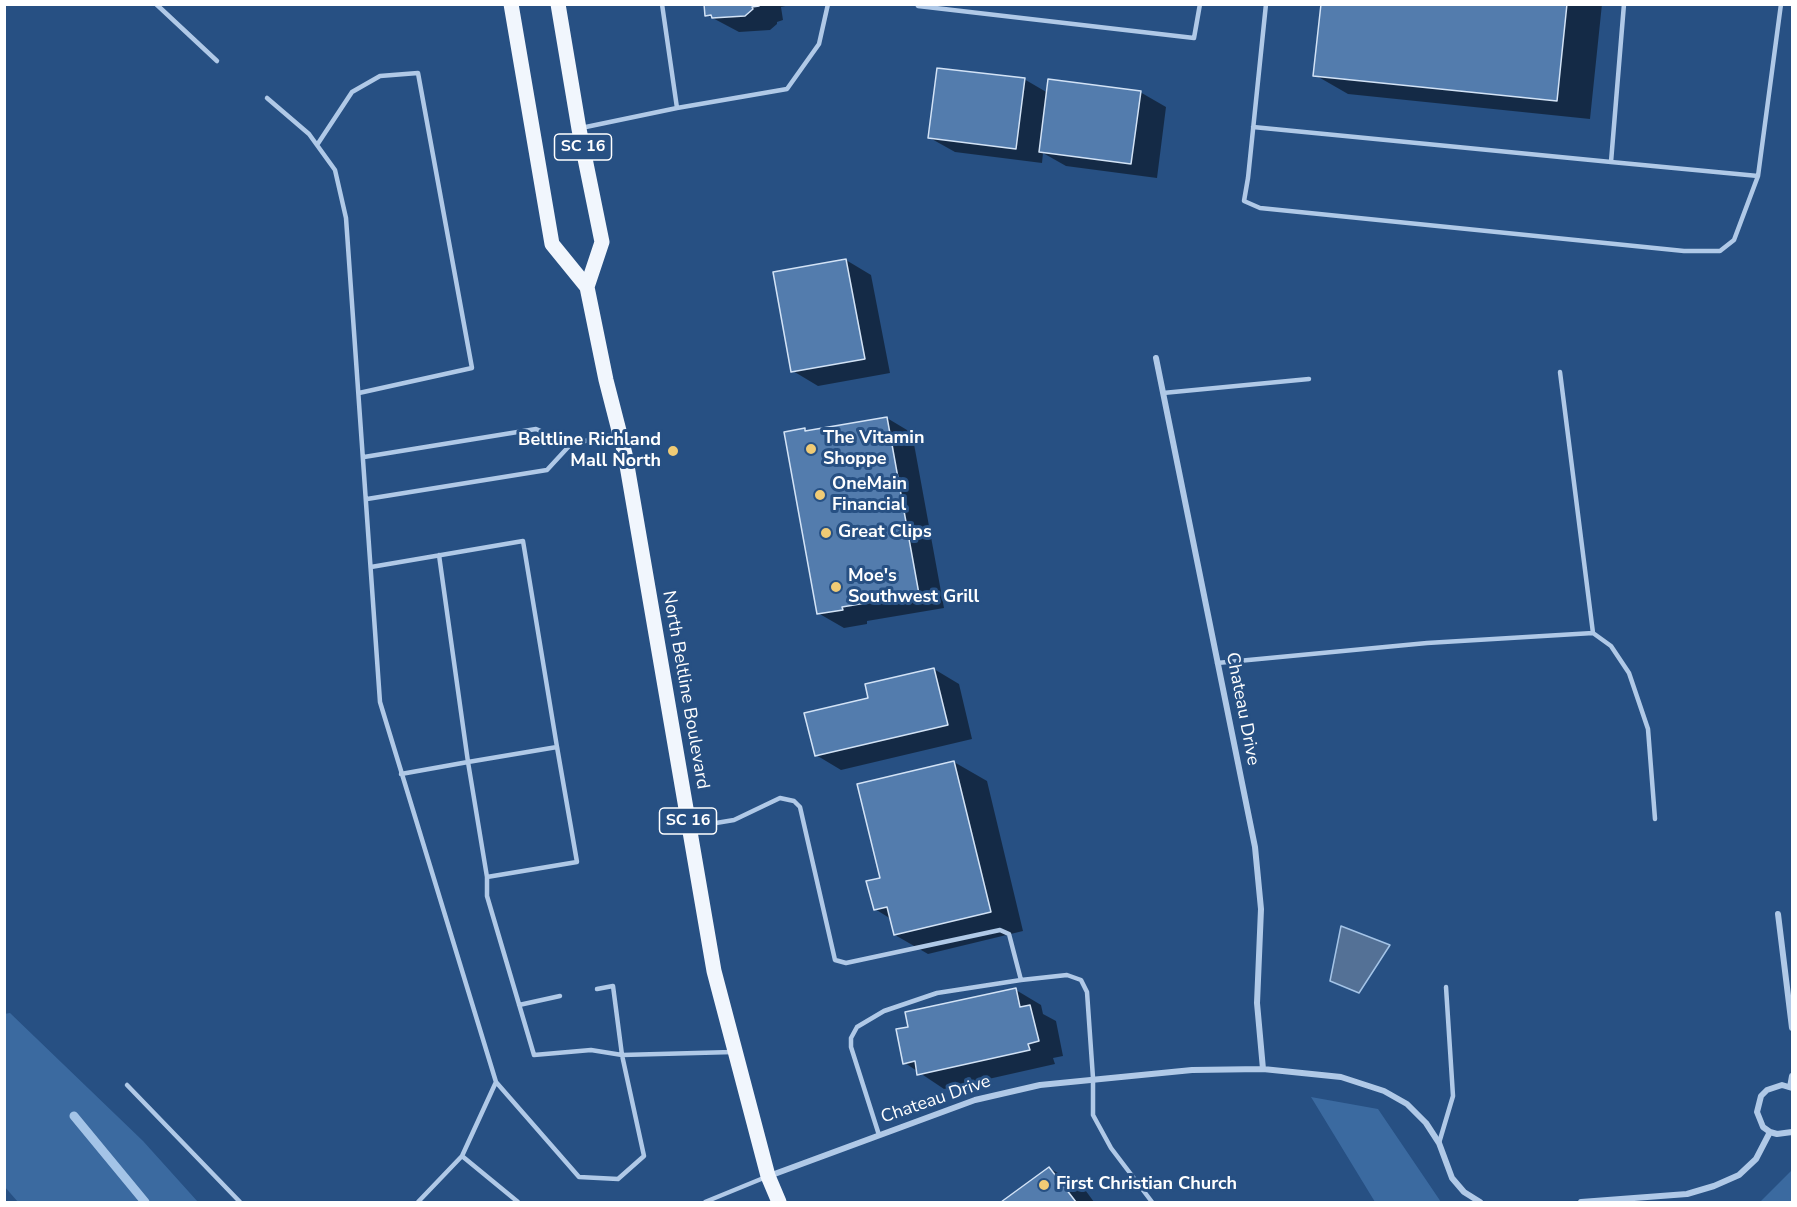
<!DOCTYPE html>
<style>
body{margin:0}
#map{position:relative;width:1797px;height:1207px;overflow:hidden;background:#275083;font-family:"Nunito Sans",sans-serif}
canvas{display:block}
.frame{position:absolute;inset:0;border:6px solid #fff;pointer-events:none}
</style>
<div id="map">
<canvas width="1797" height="1207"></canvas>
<div class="frame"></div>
</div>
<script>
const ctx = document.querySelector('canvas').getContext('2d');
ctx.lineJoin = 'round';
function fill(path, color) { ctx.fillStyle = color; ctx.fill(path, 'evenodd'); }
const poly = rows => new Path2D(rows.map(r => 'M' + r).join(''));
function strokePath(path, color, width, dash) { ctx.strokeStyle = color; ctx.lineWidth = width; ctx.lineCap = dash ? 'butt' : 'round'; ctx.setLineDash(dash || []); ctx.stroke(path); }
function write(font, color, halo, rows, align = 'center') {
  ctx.font = font + ' "Nunito Sans",sans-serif'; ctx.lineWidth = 6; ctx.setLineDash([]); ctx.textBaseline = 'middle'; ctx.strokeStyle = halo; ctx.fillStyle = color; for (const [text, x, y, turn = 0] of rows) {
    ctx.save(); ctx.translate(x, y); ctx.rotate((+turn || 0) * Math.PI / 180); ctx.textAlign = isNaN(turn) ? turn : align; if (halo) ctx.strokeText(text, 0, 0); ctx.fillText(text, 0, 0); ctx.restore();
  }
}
const green = poly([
 [10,1013,143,1141,198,1202,18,1202,4,1186,4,1014],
 [1311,1097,1378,1109,1441,1202,1375,1202],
 [1792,1170,1792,1202,1760,1202]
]);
const water = poly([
 [1341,926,1390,945,1359,993,1330,981,1341,926]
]);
const shadow = poly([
 [702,4,790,4,790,5,781,7,783,20,777,22,777,24,770,30,739,32,707,15,705,6],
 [1322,4,1602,4,1590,119,1348,94,1315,75],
 [1024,79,1048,93,1140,92,1166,107,1157,178,1066,166,1043,153,1042,163,955,152,930,138],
 [846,260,871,275,890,373,818,386,793,371],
 [887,418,912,433,944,608,867,621,867,624,844,628,818,613,805,430,809,432],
 [934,669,959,684,972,739,841,770,816,755,870,699],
 [954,762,987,781,1023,931,928,954,895,935,891,919,875,909],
 [1016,990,1041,1005,1043,1014,1056,1021,1063,1056,1053,1058,1055,1064,944,1089,905,1063,910,1028],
 [1049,1168,1083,1187,1094,1202,1003,1202]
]);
const stream = poly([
 [74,1116,145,1202]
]);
const building = poly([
 [704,4,758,4,759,6,752,7,753,9,745,16,712,18,711,15,705,16,704,4],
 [1321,4,1567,4,1557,101,1313,76,1321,4],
 [937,68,1025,78,1016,149,928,138,937,68],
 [1048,79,1141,91,1131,164,1039,152,1048,79],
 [846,259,865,359,791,372,773,272,846,259],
 [887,417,919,594,842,607,843,610,817,614,784,432,805,428,805,431,887,417],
 [934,668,948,725,815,756,804,713,868,698,865,684,934,668],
 [954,761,991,912,894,935,887,907,874,910,866,881,880,878,857,784,954,761],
 [1016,988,1020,1007,1030,1005,1039,1041,1028,1044,1030,1050,917,1075,915,1061,903,1064,896,1029,908,1027,905,1012,1016,988],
 [1049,1167,1076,1202,1001,1202,1049,1167]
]);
const service = poly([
 [156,4,217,61],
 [662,4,677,108],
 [917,4,918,6,1194,38,1200,4],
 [1266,4,1248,178,1244,201,1260,208,1684,251,1720,251,1734,240,1758,176,1781,4],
 [267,98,309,134,335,170,346,218,380,702,496,1082,462,1156,518,1202],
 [1253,127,1611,162,1624,4],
 [581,128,677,108,787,89,819,44,828,4],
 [317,145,352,92,380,76,418,73,472,368,359,393],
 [1611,162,1758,176],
 [1560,372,1593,633],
 [1163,393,1309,379],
 [364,457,536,429,571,444,617,434],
 [367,499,547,470,571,444],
 [439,555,468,762,557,747,577,862,487,877],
 [371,567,523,541,557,747],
 [1217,663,1427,643,1593,633,1611,646,1629,673,1648,729,1655,819],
 [401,774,468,762,487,877,487,896,534,1055,591,1050,622,1055,733,1052],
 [692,827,734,820,780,798,794,801,800,807,835,960,846,963,1000,930,1009,934,1021,980],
 [519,1005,560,996],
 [496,1082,579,1177,618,1179,644,1156,622,1055,613,986,597,989],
 [127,1085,240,1202],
 [879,1135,851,1047,851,1038,857,1027,884,1011,937,993,1021,980,1067,975,1081,980,1087,992,1093,1078,1093,1115,1111,1148,1152,1202],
 [1439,1143,1453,1096,1446,987],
 [418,1202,462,1156],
 [705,1202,766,1177]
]);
const minor = poly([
 [1156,358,1255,847,1261,909,1257,1003,1263,1069],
 [1778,914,1792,1028],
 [1790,1087,1792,1076],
 [1792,1088,1782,1085,1767,1090,1761,1096,1757,1112,1763,1127,1770,1132,1777,1134,1792,1132],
 [769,1176,975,1100,1040,1085,1192,1070,1263,1069,1341,1077,1384,1091,1407,1104,1426,1123,1439,1143,1452,1178,1464,1192,1480,1202],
 [1581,1202,1687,1194,1714,1186,1739,1175,1756,1159,1770,1132]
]);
const primary = poly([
 [511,4,552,244,587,287,606,380,625,454,714,971,768,1176,779,1202],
 [558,4,579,129,602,242,587,287]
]);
const markers = [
 [811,449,6,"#f0cb75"],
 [673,451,6,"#f0cb75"],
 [820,495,6,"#f0cb75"],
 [826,533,6,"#f0cb75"],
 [836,587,6,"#f0cb75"],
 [1044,1185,6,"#f0cb75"]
];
const shields = [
 [583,147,57],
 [688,821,57]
];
const shieldNames = [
 ["SC 16",583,147],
 ["SC 16",688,821]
];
const poiNames = [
 ["The Vitamin",823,439],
 ["Shoppe",823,460],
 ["Beltline Richland",661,441,"right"],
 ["Mall North",661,462,"right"],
 ["OneMain",832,485],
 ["Financial",832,506],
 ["Great Clips",838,533],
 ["Moe's",848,577],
 ["Southwest Grill",848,598],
 ["First Christian Church",1056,1185]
];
const streetNames = [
 ["North Beltline Boulevard",685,690,80],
 ["Chateau Drive",1242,709,79],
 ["Chateau Drive",936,1100,-19]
];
fill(green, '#3b6aa0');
fill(water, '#547196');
strokePath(water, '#a4c4e7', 1.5);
fill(shadow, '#0007');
strokePath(stream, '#a4c4e7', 9);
fill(building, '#537cad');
strokePath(building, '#d3e3f6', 1.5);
strokePath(service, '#b0c9e7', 4.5);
strokePath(minor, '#b0c9e7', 6);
strokePath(primary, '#f1f6fd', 15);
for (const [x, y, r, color] of markers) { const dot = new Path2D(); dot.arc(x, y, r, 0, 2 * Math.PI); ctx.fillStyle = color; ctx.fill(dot); strokePath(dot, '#275083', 2); }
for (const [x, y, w] of shields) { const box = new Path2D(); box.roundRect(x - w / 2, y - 13, w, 26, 4.5); ctx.fillStyle = '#275083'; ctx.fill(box); strokePath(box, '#fff', 1.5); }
write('bold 16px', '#fff', null, shieldNames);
write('bold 18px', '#fff', '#275083', poiNames, 'left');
write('18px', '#fff', '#275083', streetNames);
</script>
